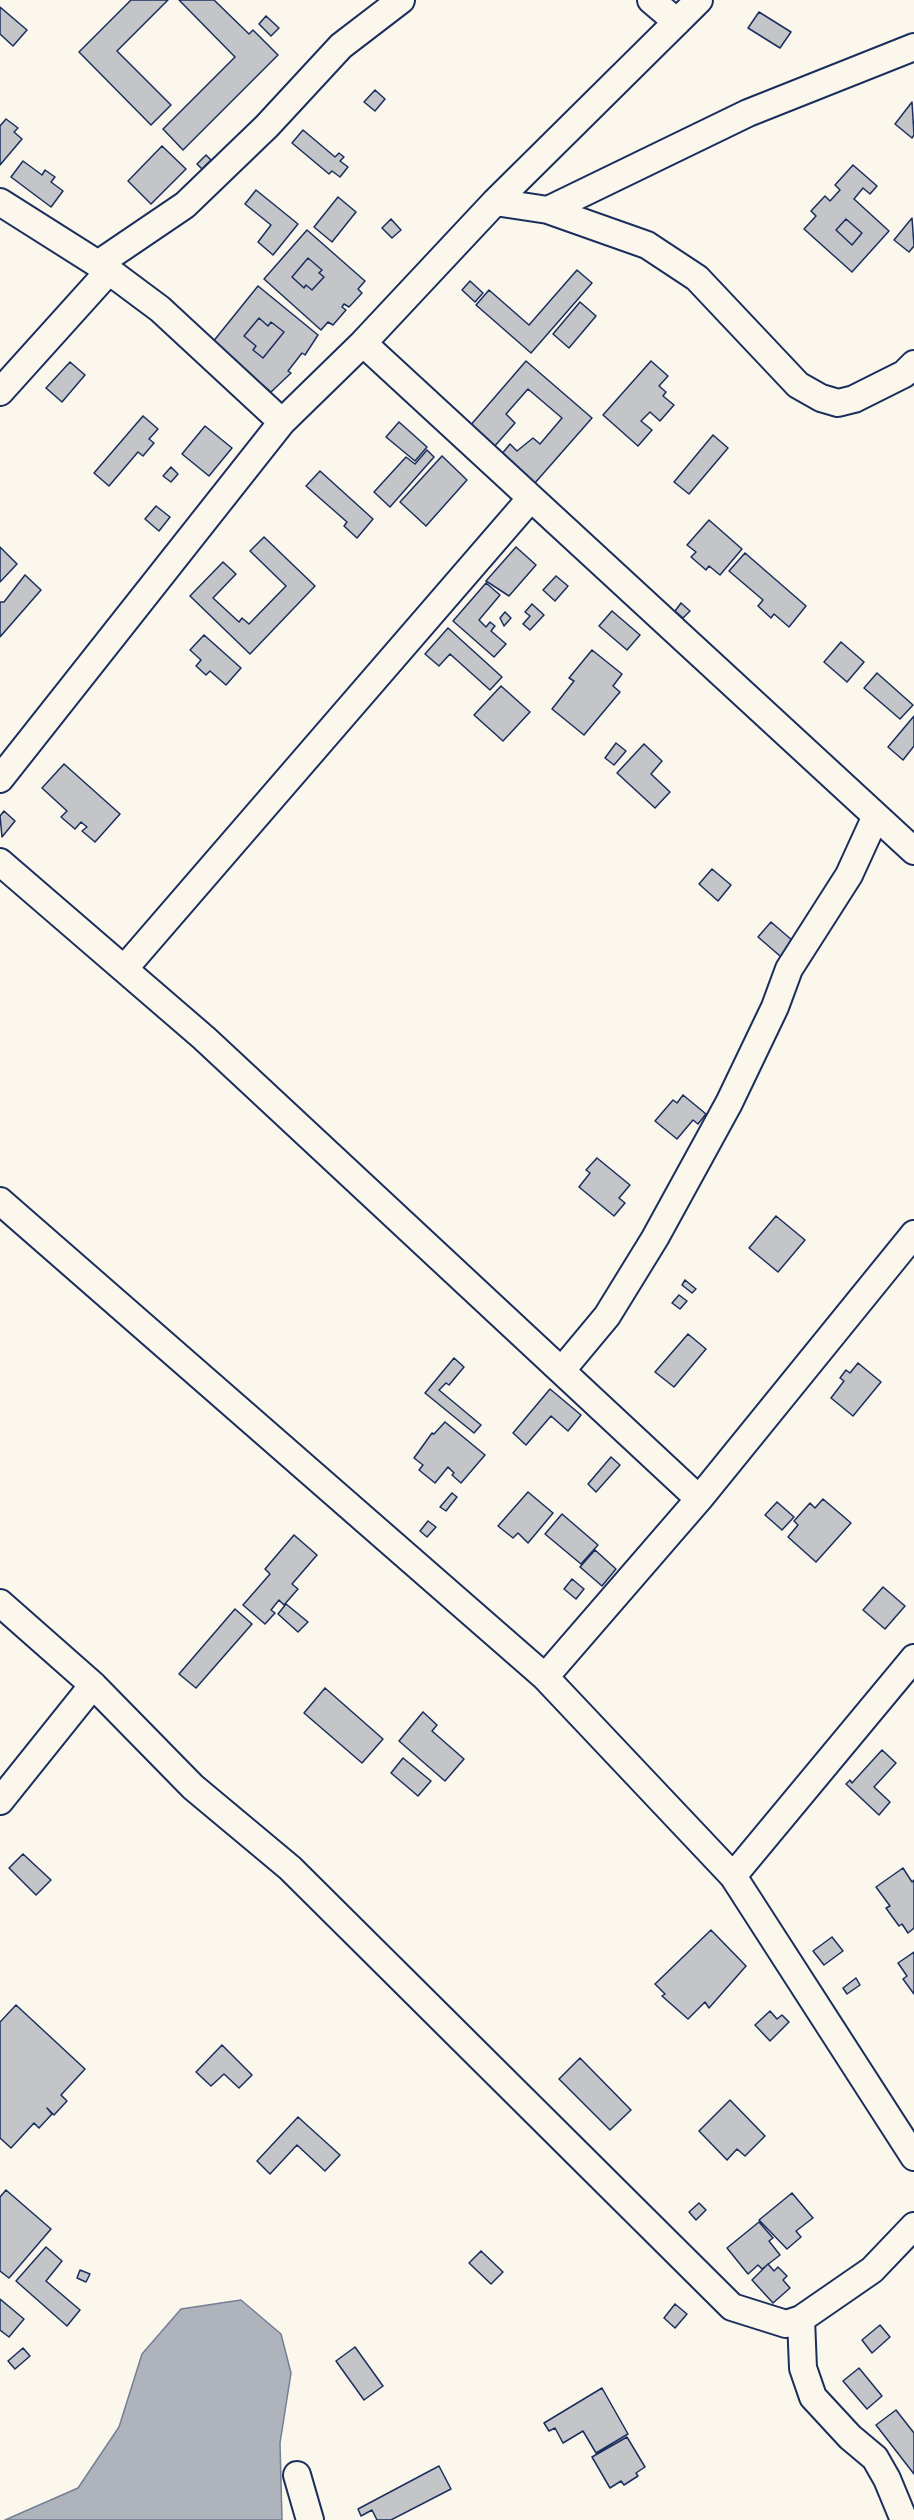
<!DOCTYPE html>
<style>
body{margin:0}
canvas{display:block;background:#fbf7ec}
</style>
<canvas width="914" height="2520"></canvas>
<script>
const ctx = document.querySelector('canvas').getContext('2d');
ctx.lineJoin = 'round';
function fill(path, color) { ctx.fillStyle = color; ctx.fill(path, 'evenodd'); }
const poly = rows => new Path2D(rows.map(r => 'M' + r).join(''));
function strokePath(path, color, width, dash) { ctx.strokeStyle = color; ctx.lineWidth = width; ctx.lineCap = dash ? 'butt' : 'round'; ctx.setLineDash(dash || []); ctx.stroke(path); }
const water = poly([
 [241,2300,281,2334,291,2373,280,2443,282,2520,5,2520,78,2488,119,2427,142,2354,181,2309,241,2300]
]);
const building = poly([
 [131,0,168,0,117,51,171,105,151,125,79,52,131,0],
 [179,0,214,0,249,34,253,30,278,55,183,150,163,129,235,57,179,0],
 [0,7,27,30,13,46,0,34,0,7],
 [759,12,791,32,780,48,748,28,759,12],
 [266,16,279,28,271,36,259,24,266,16],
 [375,90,385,99,375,111,364,102,375,90],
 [912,102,914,135,912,138,895,124,912,102],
 [6,119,18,128,14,132,22,139,0,165,0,126,6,119],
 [303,130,335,157,339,153,344,157,340,161,348,167,340,177,332,171,329,174,292,143,303,130],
 [162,146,186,169,151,204,128,181,162,146],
 [206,155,211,160,202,169,197,164,206,155],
 [23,161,42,175,45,170,55,177,51,182,63,191,51,207,11,177,23,161],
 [853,165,877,186,870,194,863,188,854,199,889,231,852,272,804,229,816,216,811,211,825,196,830,201,840,190,835,185,853,165],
 [846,219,862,233,852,245,836,230,846,219],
 [256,190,298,224,273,255,258,242,271,225,245,204,256,190],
 [338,197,356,212,332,242,314,227,338,197],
 [912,218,914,246,909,252,894,240,912,218],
 [391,219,401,230,392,238,382,228,391,219],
 [846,219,862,233,852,245,836,230,846,219],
 [307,230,365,281,358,289,362,293,349,307,344,304,342,307,346,310,333,325,328,322,321,330,264,279,307,230],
 [308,258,322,270,319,273,324,277,312,290,306,285,304,288,292,277,308,258],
 [308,258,322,270,319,273,324,277,312,290,306,285,304,288,292,277,308,258],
 [577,270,592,283,531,353,476,305,489,290,529,325,577,270],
 [470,281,483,293,475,302,462,290,470,281],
 [258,286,318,335,305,355,302,353,288,371,291,373,271,392,212,343,258,286],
 [259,318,268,326,271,322,284,332,263,358,253,350,256,346,244,336,259,318],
 [580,302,596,316,569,348,553,334,580,302],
 [259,318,268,326,271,322,284,332,263,358,253,350,256,346,244,336,259,318],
 [526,361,592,418,534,484,501,455,510,444,517,451,533,438,540,444,562,418,528,389,506,414,515,423,493,448,469,427,526,361],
 [651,361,668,376,659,386,666,392,663,396,674,405,660,421,650,412,641,421,652,430,638,446,603,415,651,361],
 [70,362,85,375,62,402,46,388,70,362],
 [143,416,158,429,149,439,154,443,143,456,138,452,109,486,94,473,143,416],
 [399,422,427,447,415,461,386,437,399,422],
 [205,426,232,448,209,476,182,454,205,426],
 [713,435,728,448,689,494,674,482,713,435],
 [427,450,434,457,390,507,374,492,406,457,415,464,427,450],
 [442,456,467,480,426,526,400,502,442,456],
 [171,467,178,474,171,482,163,476,171,467],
 [320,471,373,519,357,538,344,526,347,522,306,486,320,471],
 [156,506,170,517,159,531,145,519,156,506],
 [709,520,742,549,720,575,709,566,706,570,691,557,696,552,687,545,709,520],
 [264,537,315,586,250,654,190,596,223,562,236,574,213,598,239,622,242,618,249,624,286,586,250,551,264,537],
 [0,547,17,564,0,582,0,547],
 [516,547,536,565,509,596,486,581,516,547],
 [745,553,806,606,789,627,774,614,771,618,758,606,763,600,729,571,745,553],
 [25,575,41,590,0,637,0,602,4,602,25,575],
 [556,576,568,586,555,601,543,590,556,576],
 [486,583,500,595,479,620,486,627,490,622,495,626,491,631,506,644,494,657,453,621,486,583],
 [681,603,690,611,683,618,675,611,681,603],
 [532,604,544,615,530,630,523,624,530,616,525,612,532,604],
 [612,611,640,635,627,650,599,626,612,611],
 [505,612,511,618,504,626,500,618,505,612],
 [448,628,502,677,490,690,450,654,439,666,425,654,448,628],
 [204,635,241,668,226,685,210,671,206,675,196,666,201,660,190,650,204,635],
 [841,642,864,662,847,682,824,662,841,642],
 [592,650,622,674,613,686,620,692,584,735,552,709,574,681,569,678,592,650],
 [877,673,913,705,900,719,864,688,877,673],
 [501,686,530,712,503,741,474,715,501,686],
 [914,716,914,746,903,760,888,747,914,716],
 [616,743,626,751,614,765,605,758,616,743],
 [644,744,662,761,651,774,670,792,655,808,617,773,644,744],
 [64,764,120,814,95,842,82,831,87,827,81,822,75,829,61,817,67,811,42,788,64,764],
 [4,811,15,821,2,837,0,816,4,811],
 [712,869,731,885,718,901,699,884,712,869],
 [771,922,800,947,787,962,758,937,771,922],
 [683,1095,706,1114,698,1124,693,1120,677,1139,655,1121,673,1100,677,1103,683,1095],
 [597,1158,630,1185,619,1198,625,1203,614,1216,579,1187,590,1173,586,1170,597,1158],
 [776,1216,805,1240,778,1272,749,1248,776,1216],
 [685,1280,696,1289,692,1293,682,1285,685,1280],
 [679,1295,687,1301,680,1309,672,1303,679,1295],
 [688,1334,706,1349,674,1387,655,1372,688,1334],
 [454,1358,464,1367,449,1385,446,1383,439,1390,481,1425,474,1433,425,1393,454,1358],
 [858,1363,881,1382,853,1416,831,1398,844,1381,840,1378,846,1370,850,1373,858,1363],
 [550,1389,581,1415,568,1431,551,1416,526,1445,513,1433,550,1389],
 [445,1422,485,1455,461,1483,452,1475,454,1473,448,1467,435,1483,419,1470,423,1465,414,1458,432,1433,434,1434,445,1422],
 [611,1457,620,1465,596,1492,588,1484,611,1457],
 [528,1492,553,1513,528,1543,518,1533,513,1538,498,1526,528,1492],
 [452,1493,457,1497,446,1511,440,1507,452,1493],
 [823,1499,851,1523,816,1562,788,1537,798,1525,794,1521,810,1503,815,1508,823,1499],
 [777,1502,794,1517,782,1530,765,1515,777,1502],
 [562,1514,598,1545,581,1564,545,1534,562,1514],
 [428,1521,436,1527,427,1537,420,1531,428,1521],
 [294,1535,317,1555,292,1584,298,1589,284,1605,279,1600,271,1610,275,1613,265,1624,243,1605,270,1574,265,1569,294,1535],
 [595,1550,616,1569,602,1586,580,1567,595,1550],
 [572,1579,584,1589,576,1599,564,1589,572,1579],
 [883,1587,905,1606,885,1629,863,1610,883,1587],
 [286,1604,308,1622,298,1632,278,1614,286,1604],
 [235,1609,252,1624,196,1688,179,1674,235,1609],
 [325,1688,383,1739,362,1763,304,1713,325,1688],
 [423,1712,437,1725,432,1731,464,1759,445,1781,399,1741,423,1712],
 [882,1750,896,1763,874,1787,890,1802,879,1815,846,1784,850,1780,852,1783,882,1750],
 [403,1758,431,1781,418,1796,391,1773,403,1758],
 [23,1854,51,1880,36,1895,9,1868,23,1854],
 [903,1868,912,1882,914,1880,914,1928,908,1933,902,1924,899,1926,886,1908,890,1906,876,1887,903,1868],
 [711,1930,746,1966,709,2008,705,2002,688,2019,662,1996,665,1994,655,1984,711,1930],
 [832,1937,843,1951,824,1965,813,1951,832,1937],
 [914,1952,914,1994,903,1979,907,1976,898,1963,914,1952],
 [856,1978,860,1985,847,1994,843,1988,856,1978],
 [16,2005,85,2069,61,2095,67,2101,54,2115,47,2108,52,2114,39,2128,34,2123,11,2148,0,2138,0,2022,16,2005],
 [770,2011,777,2019,782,2015,789,2022,770,2041,755,2025,770,2011],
 [222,2045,252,2075,239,2088,224,2074,211,2086,196,2072,222,2045],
 [580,2058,631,2110,610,2130,559,2079,580,2058],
 [730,2100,765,2136,745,2156,737,2149,727,2160,699,2131,730,2100],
 [298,2117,340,2155,325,2171,297,2145,270,2174,257,2161,298,2117],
 [6,2190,51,2229,9,2278,0,2271,0,2197,6,2190],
 [792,2193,813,2218,796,2231,801,2237,787,2249,759,2220,792,2193],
 [699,2203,706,2210,696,2220,689,2212,699,2203],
 [759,2222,773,2238,769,2241,780,2255,762,2269,758,2265,748,2274,727,2248,759,2222],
 [46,2247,62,2261,46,2281,80,2310,67,2326,16,2281,46,2247],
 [481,2251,503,2272,491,2284,469,2263,481,2251],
 [768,2264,774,2271,778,2267,787,2276,783,2280,790,2288,773,2303,752,2280,768,2264],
 [80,2270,90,2274,86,2282,77,2278,80,2270],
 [0,2299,24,2319,9,2337,0,2330,0,2299],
 [675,2304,687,2314,675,2328,664,2318,675,2304],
 [880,2325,890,2337,872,2353,862,2340,880,2325],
 [355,2347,383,2386,364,2400,336,2361,355,2347],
 [23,2348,30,2356,15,2369,8,2361,23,2348],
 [859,2368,882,2396,867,2409,843,2381,859,2368],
 [602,2388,628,2434,596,2453,583,2431,563,2443,555,2428,549,2431,544,2423,602,2388],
 [896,2410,914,2433,914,2474,876,2425,896,2410],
 [627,2437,645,2467,636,2473,638,2476,624,2485,621,2481,610,2488,592,2457,627,2437],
 [439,2466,451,2489,391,2520,377,2520,372,2510,361,2516,358,2509,439,2466]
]);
const minor = poly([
 [651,0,677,22],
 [0,202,109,271,160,309,282,422],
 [495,202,548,210,647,245,697,278,798,385,821,398,838,403,854,399,904,374,914,364],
 [548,210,748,113,914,47],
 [98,264,185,205,267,126,341,46,401,0],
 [363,343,914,851],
 [0,392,109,271],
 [0,779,282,422,363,343,495,202,699,0],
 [0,862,204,1038,699,1499],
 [124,969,531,498],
 [0,1201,545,1677,733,1876,914,2157],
 [562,1370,607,1316,655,1238,729,1103,775,1007,789,969,849,875,876,816],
 [0,1603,93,1685,193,1787,290,1868,732,2307,786,2324,801,2319,872,2270,914,2226],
 [545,1677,699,1499,914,1234],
 [0,1801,93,1685],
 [733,1876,914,1658],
 [801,2319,803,2368,813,2397,850,2437,875,2458,887,2479,904,2520],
 [297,2475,310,2520]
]);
fill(water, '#afb3bb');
strokePath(water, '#747e96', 1.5);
fill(building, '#c3c5c9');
strokePath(building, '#1b2f5e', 1.5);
strokePath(minor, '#1b2f5e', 30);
strokePath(minor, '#fbf7ec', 26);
</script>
